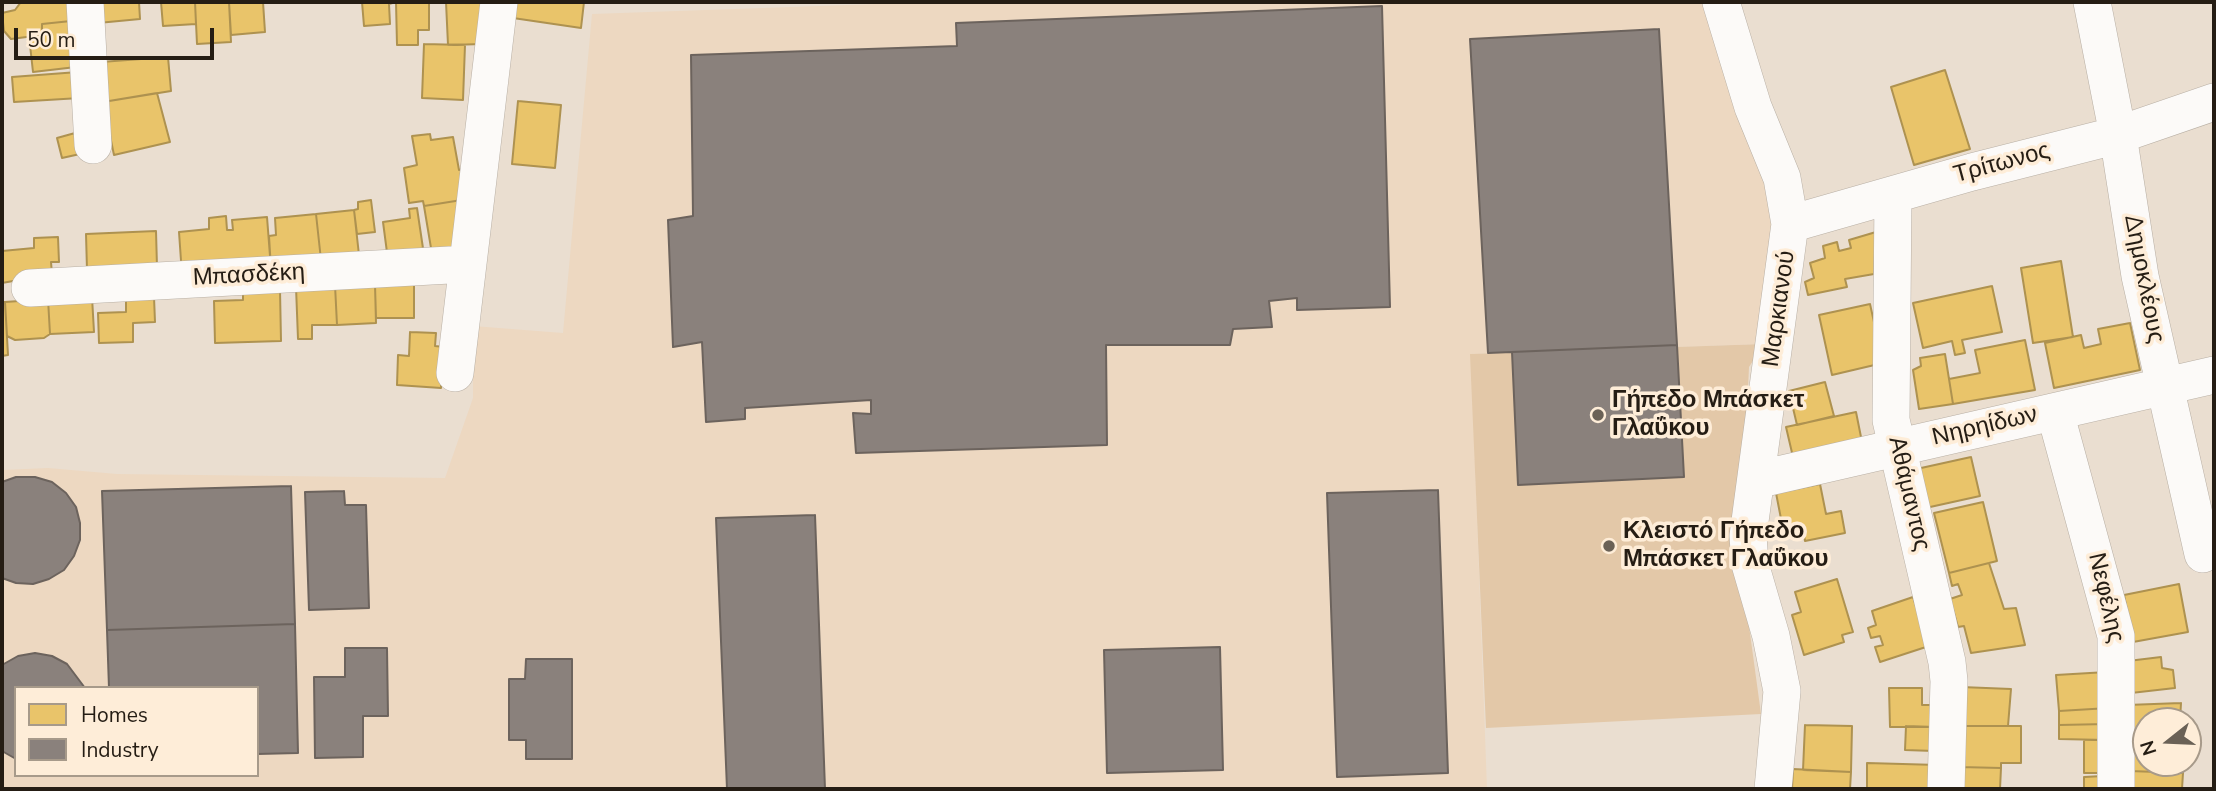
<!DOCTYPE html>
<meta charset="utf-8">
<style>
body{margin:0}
#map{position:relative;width:2216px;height:791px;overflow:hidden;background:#eaded0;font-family:"Nunito Sans",sans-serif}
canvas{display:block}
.frame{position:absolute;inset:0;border:4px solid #251d14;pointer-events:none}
.legend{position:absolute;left:14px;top:686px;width:245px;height:91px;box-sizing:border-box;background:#feedd8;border:2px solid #a79a8a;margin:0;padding:9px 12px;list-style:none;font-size:21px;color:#251d14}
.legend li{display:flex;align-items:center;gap:14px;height:35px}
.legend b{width:35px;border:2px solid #a79a8a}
.north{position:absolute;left:2132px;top:707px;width:70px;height:70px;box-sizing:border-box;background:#feedd8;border:2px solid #a79a8a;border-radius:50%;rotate:252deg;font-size:19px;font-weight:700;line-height:28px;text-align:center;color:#251d14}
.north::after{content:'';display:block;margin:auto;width:24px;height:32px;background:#6a6156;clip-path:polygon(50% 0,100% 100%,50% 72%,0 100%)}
.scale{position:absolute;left:14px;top:28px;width:200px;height:32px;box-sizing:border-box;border:4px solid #251d14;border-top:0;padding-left:9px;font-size:21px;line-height:24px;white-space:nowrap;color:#251d14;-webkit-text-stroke:5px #feedd8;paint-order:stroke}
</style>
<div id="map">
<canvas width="2216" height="791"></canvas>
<div class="frame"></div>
<ul class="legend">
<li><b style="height:19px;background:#e9c46a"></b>Homes</li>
<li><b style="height:19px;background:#8a817c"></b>Industry</li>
</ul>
<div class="north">N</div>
<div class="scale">50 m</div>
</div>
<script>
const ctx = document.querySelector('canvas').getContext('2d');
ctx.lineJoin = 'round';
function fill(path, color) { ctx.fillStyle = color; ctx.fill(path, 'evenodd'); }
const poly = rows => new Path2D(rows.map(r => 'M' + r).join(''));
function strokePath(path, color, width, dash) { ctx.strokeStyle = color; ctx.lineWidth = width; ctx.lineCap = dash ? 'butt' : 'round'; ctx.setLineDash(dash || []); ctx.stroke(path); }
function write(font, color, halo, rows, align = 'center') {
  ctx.font = font + ' "Nunito Sans",sans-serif'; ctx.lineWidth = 7; ctx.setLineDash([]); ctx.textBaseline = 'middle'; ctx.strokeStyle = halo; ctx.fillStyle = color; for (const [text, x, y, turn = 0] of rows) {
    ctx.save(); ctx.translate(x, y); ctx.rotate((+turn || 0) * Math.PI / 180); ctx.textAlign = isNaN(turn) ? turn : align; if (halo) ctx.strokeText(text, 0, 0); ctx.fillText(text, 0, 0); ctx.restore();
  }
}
const built = poly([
 [933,2,1711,2,1779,222,1764,344,1471,354,1487,789,2,789,2,470,48,468,117,474,445,478,473,398,473,326,563,333,592,14],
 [16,688,257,688,257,775,16,775]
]);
const green = poly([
 [1764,344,1749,367,1740,560,1761,714,1486,728,1470,354]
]);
const homes = poly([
 [21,2,73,2,71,21,42,24,42,35,11,39,4,31,2,13,15,10,21,2],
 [96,2,139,2,140,19,98,23,96,2],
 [161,2,195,2,196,24,163,26,161,2],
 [195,2,229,2,231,42,197,44,195,2],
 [229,2,263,2,265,32,231,35,229,2],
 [362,2,396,2,389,4,390,24,364,26,362,2],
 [396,2,429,2,429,30,418,30,418,45,397,45,396,2],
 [446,2,482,2,483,44,448,45,446,2],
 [516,2,584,2,581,28,513,18,516,2],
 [71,21,76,67,33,72,29,36,42,35,42,24,71,21],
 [424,44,465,45,463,100,422,98,424,44],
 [168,57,171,91,103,102,101,62,168,57],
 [1945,70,1970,149,1914,165,1891,87,1945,70],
 [78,72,80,98,14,102,12,77,78,72],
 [157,93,170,142,114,155,103,102,157,93],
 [518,101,561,105,555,168,512,164,518,101],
 [75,133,80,154,62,158,57,138,75,133],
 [430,134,431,140,453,137,459,170,463,169,468,199,424,206,423,201,409,203,404,168,417,165,412,136,430,134],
 [468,199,464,249,432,254,424,206,468,199],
 [371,200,375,232,357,234,354,210,358,209,358,202,371,200],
 [417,208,424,255,388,260,383,222,410,218,409,209,417,208],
 [354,210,359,255,321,260,316,214,354,210],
 [316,214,321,260,271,269,269,236,276,235,275,218,316,214],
 [226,216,227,230,233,230,232,220,267,217,271,269,182,275,179,232,209,229,209,218,226,216],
 [156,231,157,267,87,270,86,234,156,231],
 [1876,232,1874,274,1845,279,1847,287,1808,295,1805,282,1814,278,1810,263,1825,258,1823,246,1837,242,1839,251,1851,248,1849,240,1876,232],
 [58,237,59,262,51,262,52,274,2,283,2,251,34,248,34,238,58,237],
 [2061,261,2073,337,2033,343,2021,268,2061,261],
 [335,285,337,325,312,325,312,339,298,339,296,287,335,285],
 [335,285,375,285,376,323,337,325,335,285],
 [375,285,414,285,414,318,376,318,375,285],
 [1992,286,2002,332,1962,340,1965,353,1955,355,1952,341,1923,348,1913,303,1992,286],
 [243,290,280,290,281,341,215,343,214,301,243,300,243,290],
 [92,297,94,332,50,334,48,299,92,297],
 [154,297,155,322,133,323,133,342,99,343,98,313,126,312,126,298,154,297],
 [48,299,50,334,44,338,15,340,7,336,5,302,48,299],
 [2,302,5,302,8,355,2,356,2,302],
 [1870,304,1883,363,1832,375,1819,315,1870,304],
 [2130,323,2140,370,2054,388,2045,343,2081,335,2084,348,2101,344,2098,329,2130,323],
 [410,332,436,333,435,346,444,347,441,388,397,385,398,355,409,356,410,332],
 [2025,340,2035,390,1953,404,1949,379,1980,373,1975,350,2025,340],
 [1945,354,1953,404,1919,409,1913,370,1921,366,1920,358,1945,354],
 [1825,382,1834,416,1797,425,1789,391,1825,382],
 [1856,412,1862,442,1793,457,1786,427,1856,412],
 [1971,457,1980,496,1921,509,1912,470,1971,457],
 [1820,484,1826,514,1841,511,1845,533,1805,541,1802,525,1783,529,1776,493,1820,484],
 [1983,502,1997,561,1949,573,1934,513,1983,502],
 [1989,563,2004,609,2016,608,2025,645,1971,653,1964,626,1958,627,1950,599,1962,595,1958,584,1952,586,1949,573,1989,563],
 [1837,579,1853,632,1842,635,1844,642,1804,655,1792,615,1801,612,1795,592,1837,579],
 [2179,584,2188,632,2133,642,2124,595,2179,584],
 [1913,597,1929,646,1880,662,1875,647,1883,645,1880,636,1871,638,1868,628,1876,625,1872,611,1913,597],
 [2161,657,2162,668,2173,670,2175,688,2131,693,2128,661,2161,657],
 [2107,672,2109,708,2059,711,2056,675,2107,672],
 [1961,687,2011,689,2008,726,1961,726,1961,687],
 [1889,688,1922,688,1922,705,1935,705,1935,727,1890,727,1889,688],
 [2181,703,2180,721,2146,721,2146,736,2131,736,2127,705,2181,703],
 [2109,708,2107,724,2059,725,2059,711,2109,708],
 [2107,724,2106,740,2059,739,2059,725,2107,724],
 [1805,725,1852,726,1851,772,1803,770,1805,725],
 [1906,726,1935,727,1934,751,1905,750,1906,726],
 [1961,726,2021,726,2021,763,2001,763,2001,768,1960,767,1961,726],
 [2131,736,2146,736,2146,763,2183,763,2183,773,2130,771,2131,736],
 [2084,740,2106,740,2106,773,2084,773,2084,740],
 [1867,763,1938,765,1937,789,1867,789,1867,763],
 [1960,767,2001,768,2000,789,1958,789,1960,767],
 [1793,769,1851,772,1850,789,1792,789,1793,769],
 [2130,771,2183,773,2182,789,2129,789,2130,771],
 [2103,776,2103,789,2084,789,2084,777,2103,776]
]);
const industry = poly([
 [1382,6,1390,307,1297,310,1297,298,1269,301,1272,327,1233,329,1230,345,1106,345,1107,445,856,453,853,413,871,414,871,400,745,408,745,419,706,422,702,342,673,347,668,220,693,216,691,55,957,46,956,23,1382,6],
 [1659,29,1677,345,1488,353,1470,39,1659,29],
 [1677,345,1684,477,1518,485,1512,352,1677,345],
 [16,477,35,477,52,482,66,493,76,507,80,523,80,540,74,556,64,570,49,579,33,584,16,583,2,578,2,482,16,477],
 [291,486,295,624,107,630,102,491,291,486],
 [1438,490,1448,773,1337,777,1327,493,1438,490],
 [344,491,345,505,366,505,369,608,309,610,305,492,344,491],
 [815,515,825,789,727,789,716,518,815,515],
 [295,624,298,753,257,754,257,688,109,688,107,630,295,624],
 [1220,647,1223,770,1107,773,1104,650,1220,647],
 [345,648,387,648,388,716,363,716,363,757,315,758,314,677,345,677,345,648],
 [35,653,52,656,67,664,85,688,16,688,16,759,2,751,2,665,18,656,35,653],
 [526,659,572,659,572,759,526,759,526,740,509,740,509,679,525,679,526,659]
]);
const minor = poly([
 [85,2,93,145],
 [1721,2,1753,107,1782,178,1790,224,1748,536,1750,564,1771,636,1782,691,1773,789],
 [2092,2,2118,135,2140,276,2203,554],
 [1893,195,1891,420,1947,662,1949,681,1946,789],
 [1790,224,1972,172,2118,135,2214,102],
 [30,288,468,264],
 [455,373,499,2],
 [2055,412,2116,636,2116,789],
 [1756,480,2214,375]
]);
const markers = [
 [1598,415,7,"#6a6156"],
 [1609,546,7,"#6a6156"]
];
const streetNames = [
 ["Τρίτωνος",2002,164,-15],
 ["Μπασδέκη",249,276,-3],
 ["Δημοκλέους",2143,279,79],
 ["Μαρκιανού",1780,309,-82],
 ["Νηρηίδων",1985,427,-13],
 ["Αθάμαντος",1908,494,77],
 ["Νεφέλης",2105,598,77]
];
const poiNames = [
 ["Γήπεδο Μπάσκετ",1612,401],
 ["Γλαΰκου",1612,429],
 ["Κλειστό Γήπεδο",1623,532],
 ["Μπάσκετ Γλαΰκου",1623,560]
];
fill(built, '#edd8c1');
fill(green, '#e3c8a8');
fill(homes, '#e9c46a');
strokePath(homes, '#ae9250', 2);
fill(industry, '#8a817c');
strokePath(industry, '#6c635d', 2);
strokePath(minor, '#b8afa4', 38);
strokePath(minor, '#fcfaf8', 37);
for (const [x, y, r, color] of markers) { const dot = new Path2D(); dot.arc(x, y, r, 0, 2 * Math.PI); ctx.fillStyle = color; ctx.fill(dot); strokePath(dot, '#feedd8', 2.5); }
write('24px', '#251d14', '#feedd8', streetNames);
write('bold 24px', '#251d14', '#feedd8', poiNames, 'left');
</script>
